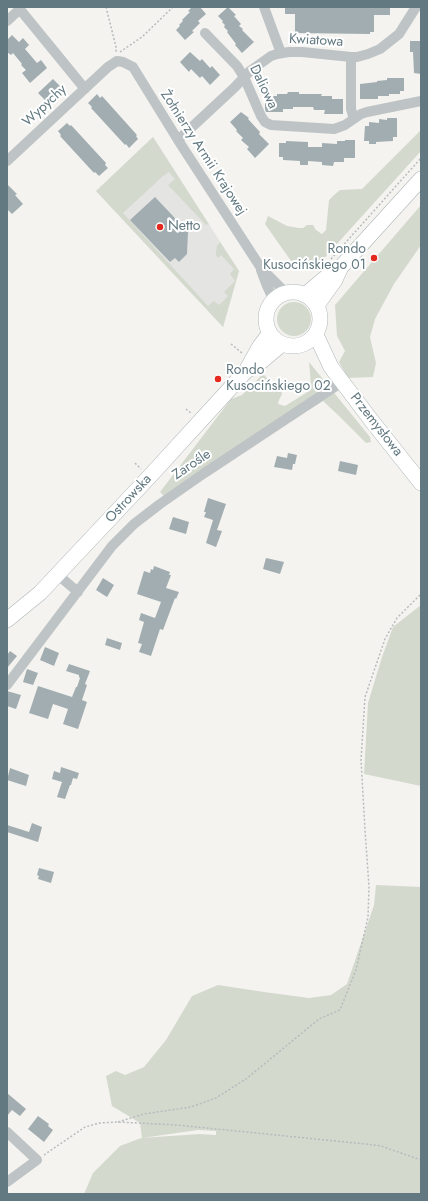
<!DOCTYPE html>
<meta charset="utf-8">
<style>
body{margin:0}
#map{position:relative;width:428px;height:1201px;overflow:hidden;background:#f4f3ef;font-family:Jost,sans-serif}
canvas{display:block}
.frame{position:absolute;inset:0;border:8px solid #627981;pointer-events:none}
</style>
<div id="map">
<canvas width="428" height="1201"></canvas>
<div class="frame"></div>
</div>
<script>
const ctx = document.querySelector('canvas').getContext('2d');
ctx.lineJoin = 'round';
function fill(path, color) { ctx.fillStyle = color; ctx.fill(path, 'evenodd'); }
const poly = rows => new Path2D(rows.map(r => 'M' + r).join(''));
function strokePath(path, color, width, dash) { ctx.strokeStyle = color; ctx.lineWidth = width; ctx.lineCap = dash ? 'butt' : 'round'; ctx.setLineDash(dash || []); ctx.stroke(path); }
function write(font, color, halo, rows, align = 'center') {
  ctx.font = font + ' Jost,sans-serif'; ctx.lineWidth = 4; ctx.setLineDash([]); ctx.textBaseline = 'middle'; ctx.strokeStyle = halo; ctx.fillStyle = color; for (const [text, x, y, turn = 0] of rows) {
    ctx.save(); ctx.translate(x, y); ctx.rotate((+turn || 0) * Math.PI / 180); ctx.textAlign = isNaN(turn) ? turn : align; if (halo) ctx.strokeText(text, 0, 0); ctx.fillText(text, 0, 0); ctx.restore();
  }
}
const built = poly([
 [153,137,239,271,223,327,96,191]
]);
const green = poly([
 [421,130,421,151,317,266,291,261,265,224,268,216,287,226,299,228,303,228,307,225,313,225,316,230,322,234,326,230,329,200,334,195,340,190,362,189],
 [153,137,210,226,208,224,206,225,168,185,175,179,169,172,163,176,123,213,208,306,214,301,219,305,228,296,224,292,235,281,230,274,234,269,221,255,218,258,216,255,216,252,217,246,220,242,239,271,223,327,96,191],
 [421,205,421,245,394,284,375,319,370,337,376,363,373,377,348,378,339,362,345,351,337,336,335,305],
 '277 319a17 17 0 1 1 34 0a17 17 0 1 1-34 0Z',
 [309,362,370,437,371,442,366,443,338,415,323,401,166,498,160,492,231,399,242,395,263,374,270,381,272,387,281,389,282,394,279,400,278,404,285,406,306,393,311,385],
 [421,605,421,786,364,774,368,703,382,657,393,627],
 [376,885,421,887,421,1194,84,1194,93,1173,120,1146,141,1138,200,1134,216,1135,216,1131,198,1130,142,1138,140,1123,112,1106,106,1076,116,1071,125,1075,144,1067,166,1040,192,996,218,985,264,992,309,998,331,995,347,984,374,905]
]);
const building = poly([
 [192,7,200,7,206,14,198,21,200,23,192,31,194,32,185,40,176,30,180,26,179,25,183,21,182,20,190,12,188,11],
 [228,7,236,15,234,16,241,24,239,26,243,29,242,30,254,42,242,53,235,45,236,44,227,32,228,31,224,27,225,25,222,22,223,21,218,16],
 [285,7,390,7,390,15,374,15,374,32,370,32,370,34,295,33,295,14,285,14],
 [12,35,19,42,23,38,29,45,25,49,37,63,41,60,47,68,30,83,22,73,26,70,21,65,22,64,13,53,11,55,7,52,7,40],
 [410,41,421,41,421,74,414,73,413,52,410,52],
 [190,52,200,61,202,59,210,68,212,66,220,75,210,85,202,76,200,78,191,69,189,72,180,62],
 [387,78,404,78,404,91,400,91,400,94,389,94,389,96,378,96,378,99,360,99,360,84,377,82,377,81,387,80],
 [53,79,62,88,47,102,38,93],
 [288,92,299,92,299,94,322,94,321,96,332,96,332,99,343,99,343,114,324,114,325,110,314,110,313,107,293,107,293,109,283,109,283,112,266,112,265,109,265,96,277,96,277,94,287,94],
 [97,94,100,98,102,96,137,135,136,136,138,139,129,148,126,144,125,145,91,108,92,107,88,103],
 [241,112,249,118,248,119,260,132,259,134,269,144,255,158,247,149,249,147,241,140,243,138,236,131,237,130,230,122],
 [387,118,397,118,397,137,393,137,393,141,376,142,376,144,369,144,369,141,364,141,365,126,369,126,369,122,379,123,379,119,387,120],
 [67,123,70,126,71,125,106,163,105,165,108,168,99,176,95,172,94,173,60,136,61,135,58,131],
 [345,140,355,140,355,158,344,158,344,162,334,162,333,166,322,165,322,162,308,161,308,165,300,165,300,161,283,160,283,157,279,157,279,143,286,143,286,141,308,142,308,147,322,147,322,143,337,144,337,141,345,141],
 [7,184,17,194,15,195,23,204,12,214,7,209],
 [155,197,188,232,187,254,179,262,175,258,170,262,130,220],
 [288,453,297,455,295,464,293,464,292,470,274,467,277,456,287,458],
 [340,461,358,465,356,475,338,471],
 [208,498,226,504,217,530,222,531,216,547,206,543,213,520,204,517,206,512,204,512],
 [173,517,189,522,186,534,169,529],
 [266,558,284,562,280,574,263,569],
 [154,566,170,572,169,575,171,575,166,588,179,592,176,599,175,598,163,630,160,629,151,656,139,652,142,644,138,643,144,622,139,620,141,613,155,618,161,602,137,594,144,571,150,573,151,569,153,570],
 [103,578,114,585,107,597,96,590],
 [107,638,122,643,120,650,105,645],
 [45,647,59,653,54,666,40,660],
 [10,651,17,656,7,668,7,655],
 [69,664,90,671,85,684,87,685,82,700,87,702,78,729,63,724,68,709,53,704,48,719,29,713,38,686,72,697,76,687,77,687,80,678,79,677,79,675,66,671],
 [27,669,38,673,33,685,23,682],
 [7,691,21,695,16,709,7,706],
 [61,767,79,773,77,779,73,778,71,785,70,785,65,799,57,797,62,782,52,779,54,771,60,773],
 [10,768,29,775,26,786,7,780],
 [32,823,42,827,38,842,7,832,7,825,29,832],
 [39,868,54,872,51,883,38,879,39,876,37,875],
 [7,1093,26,1109,20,1116,12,1110,7,1116],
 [38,1116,49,1124,48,1126,53,1130,44,1142,28,1129]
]);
const path = poly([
 [106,7,116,47,116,52],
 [120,52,142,37,173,7],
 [331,259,421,158],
 [231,344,242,353],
 [186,409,191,413],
 [135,463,141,469],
 [118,1122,144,1114,191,1107,216,1098,246,1079,319,1019,340,1010,356,970,368,917,369,887,365,830,361,760,365,697,385,639,397,618,421,594],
 [44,1155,85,1127,100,1123,118,1122,177,1125,365,1144,381,1146,421,1160]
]);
const street = poly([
 [18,7,85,89],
 [264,7,281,53],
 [7,21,20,9],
 [205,33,237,66,244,77,261,116,265,122,271,125,334,129,345,125,361,114,367,112,421,101],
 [351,57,351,109,354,119],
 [178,140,235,87,250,71,271,56,277,54,289,52,302,52,351,57,357,57,368,54,380,49,399,34,416,7],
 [7,161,108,67,117,61,123,62,133,67,178,140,261,268,286,293],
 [261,270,267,286,274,301],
 [58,575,78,592],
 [7,685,112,546,134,524,160,504,203,474,342,382],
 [7,1132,37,1160,7,1182]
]);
const secondary = poly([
 '266 319a27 27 0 1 1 54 0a27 27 0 1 1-54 0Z',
 [305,295,330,274,341,267,421,179],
 [317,305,335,280,340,269],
 [316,335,331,367,371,420,421,483],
 [248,370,257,365,282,344],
 [7,620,40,593,150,476,246,371,260,346,270,333]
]);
const markers = [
 [160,227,4,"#e4291f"],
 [374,258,4,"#e4291f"],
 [218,379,4,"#e4291f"]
];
const streetNames = [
 ["Kwiatowa",316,41,3],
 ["Daliowa",263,87,64],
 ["Wypychy",45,106,-43],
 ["Żołnierzy Armii Krajowej",203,153,57],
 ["Przemysłowa",376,425,52],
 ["Zarośle",192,465,-34],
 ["Ostrowska",129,499,-47]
];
const poiNames = [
 ["Netto",168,227],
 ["Rondo",366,250,"right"],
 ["Kusocińskiego 01",366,266,"right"],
 ["Rondo",226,371],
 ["Kusocińskiego 02",226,387]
];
fill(built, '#e4e4e3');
fill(green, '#d4d9ce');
fill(building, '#a2adb1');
strokePath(secondary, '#aeb6b8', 16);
strokePath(path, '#b8bbbd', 1.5, [2, 2]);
strokePath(street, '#bec3c5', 10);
strokePath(secondary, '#fff', 15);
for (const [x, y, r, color] of markers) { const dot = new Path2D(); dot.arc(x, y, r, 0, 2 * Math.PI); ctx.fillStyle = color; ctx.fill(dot); strokePath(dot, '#fff', 1.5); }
write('14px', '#627981', '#fff', streetNames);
write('14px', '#627981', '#fff', poiNames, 'left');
</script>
